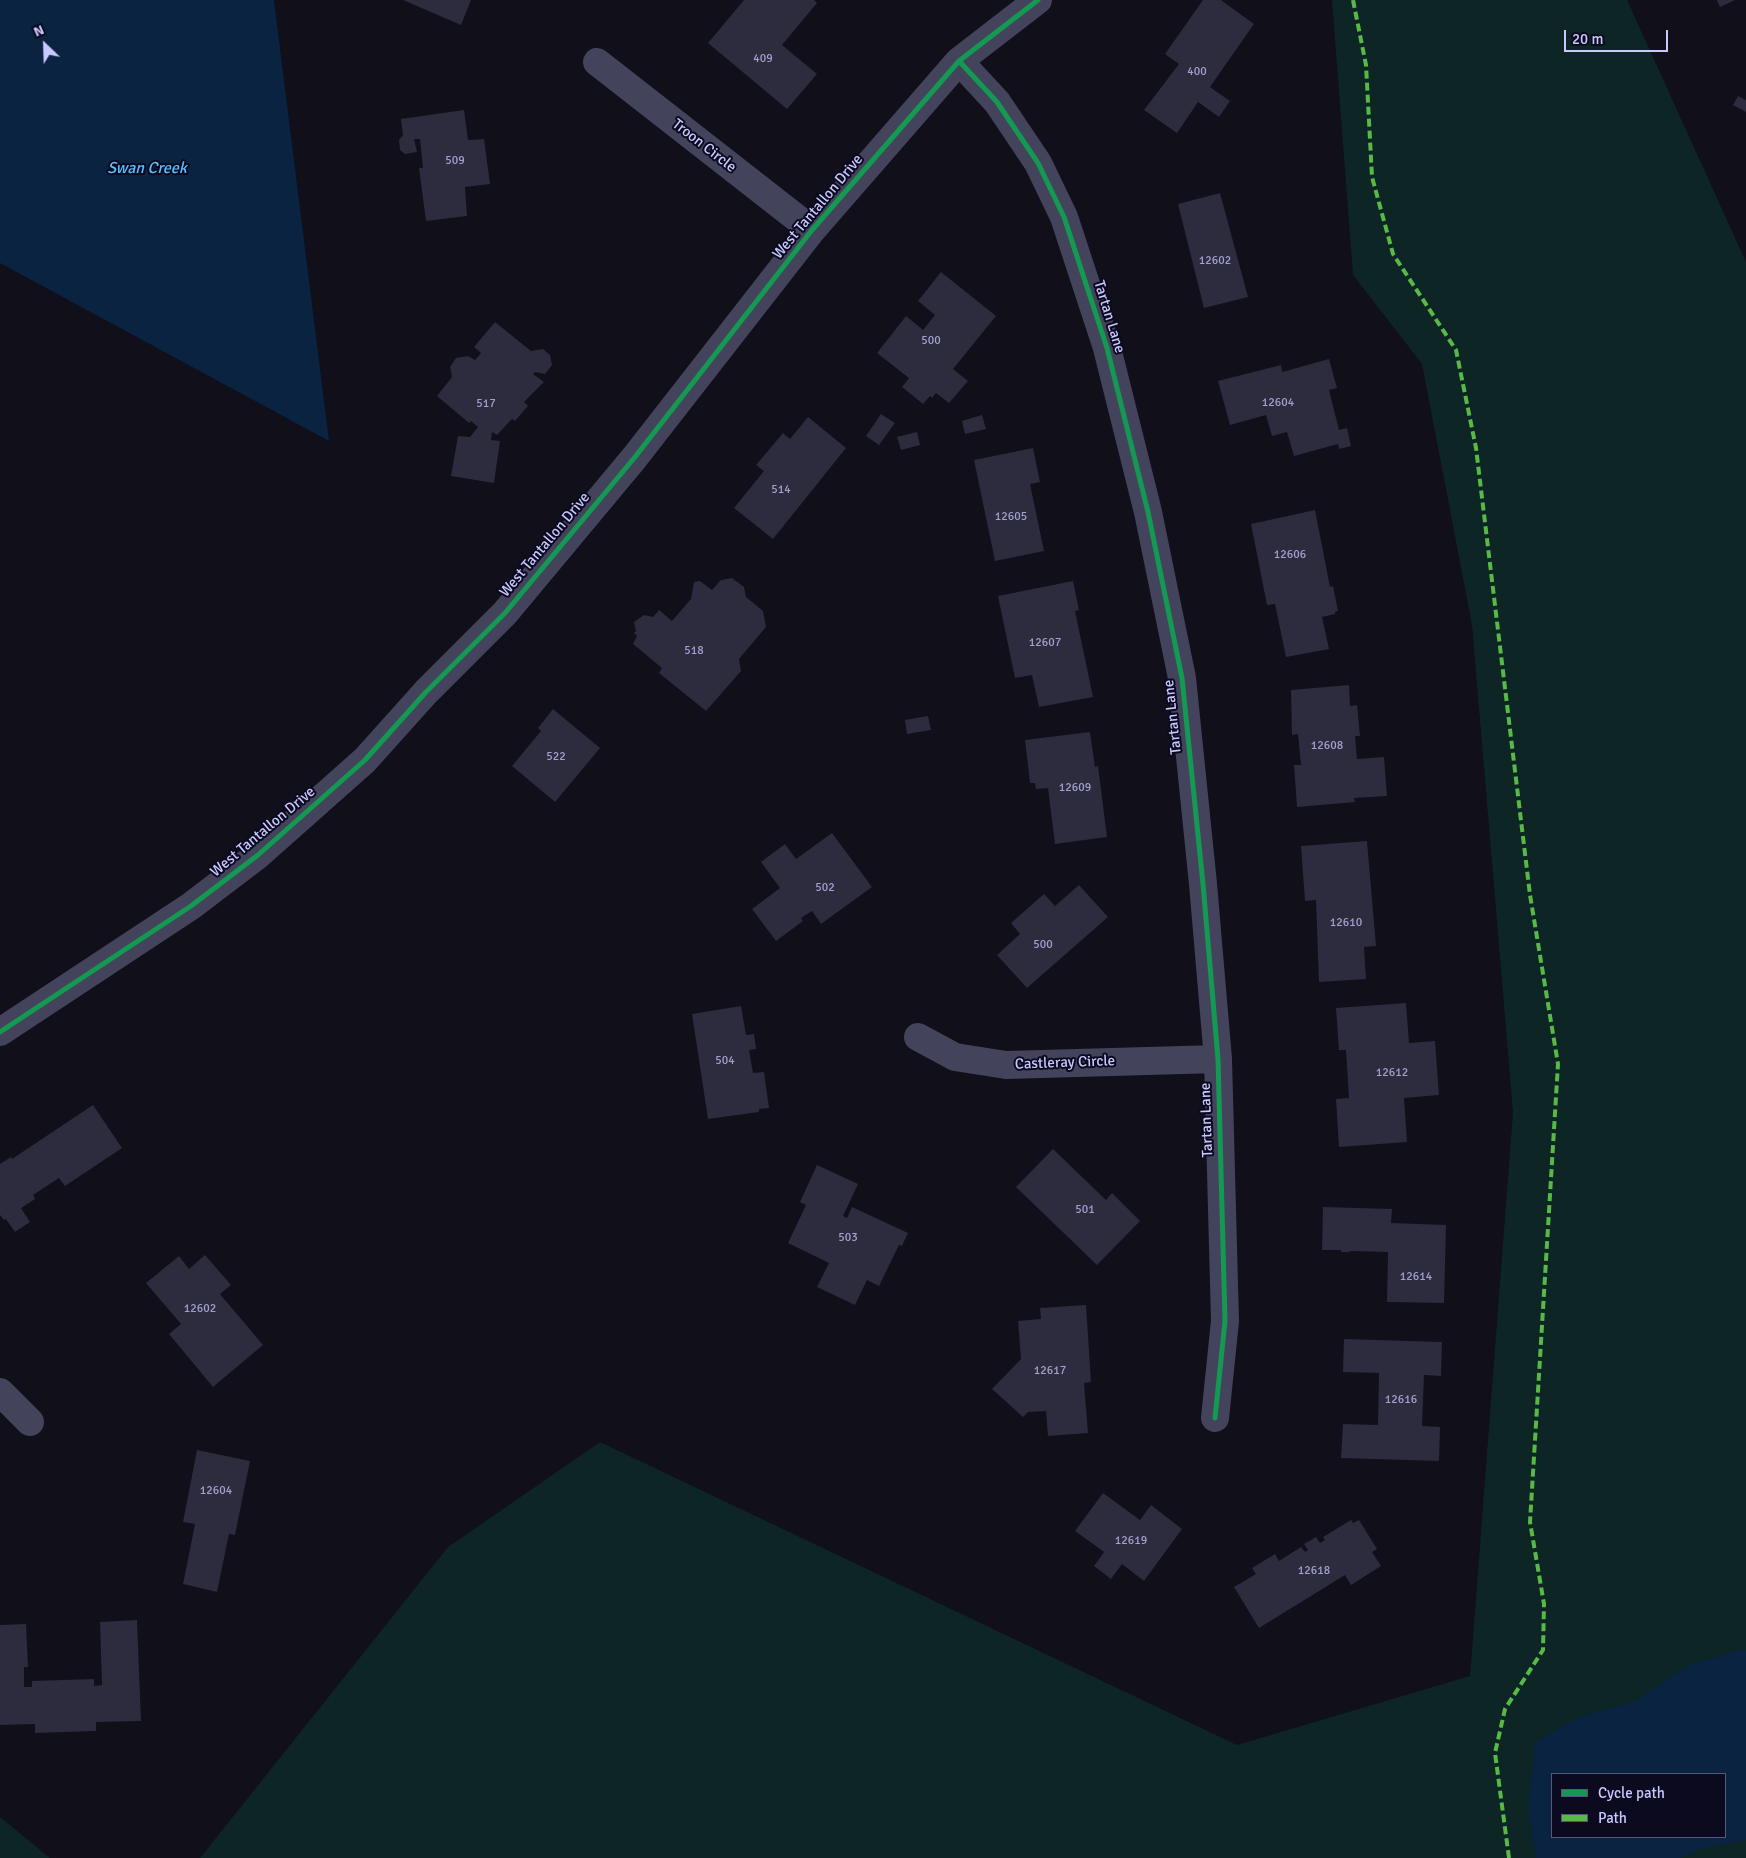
<!DOCTYPE html>
<style>
body{margin:0}
#map{position:relative;width:1746px;height:1858px;overflow:hidden;background:#100f1a;font-family:Signika,sans-serif}
canvas{display:block}
.legend{position:absolute;left:1551px;top:1773px;width:175px;height:65px;box-sizing:border-box;background:#0c0a1f;border:1px solid #585679;margin:0;padding:6px 9px;list-style:none;font-size:15px;color:#c9c8ff}
.legend li{display:flex;align-items:center;gap:10px;height:25px}
.legend b{width:25px;border:1px solid #585679}
.north{position:absolute;left:20px;top:20px;width:50px;height:50px;-webkit-text-stroke:4px #0c0a1f;paint-order:stroke;rotate:336deg;font-size:14px;font-weight:700;line-height:20px;text-align:center;color:#c9c8ff}
.north::after{content:'';display:block;margin:auto;width:18px;height:22px;background:#c9c8ff;clip-path:polygon(50% 0,100% 100%,50% 72%,0 100%)}
.scale{position:absolute;left:1564px;top:30px;width:104px;height:22px;box-sizing:border-box;border:2px solid #c9c8ff;border-top:0;padding-left:6px;font-size:15px;line-height:18px;white-space:nowrap;color:#c9c8ff;-webkit-text-stroke:4px #0c0a1f;paint-order:stroke}
</style>
<div id="map">
<canvas width="1746" height="1858"></canvas>
<ul class="legend">
<li><b style="height:6px;background:#139951"></b>Cycle path</li>
<li><b style="height:6px;background:#58b947"></b>Path</li>
</ul>
<div class="north">N</div>
<div class="scale">20 m</div>
</div>
<script>
const ctx = document.querySelector('canvas').getContext('2d');
ctx.lineJoin = 'round';
function fill(path, color) { ctx.fillStyle = color; ctx.fill(path, 'evenodd'); }
const poly = rows => new Path2D(rows.map(r => 'M' + r).join(''));
function strokePath(path, color, width, dash) { ctx.strokeStyle = color; ctx.lineWidth = width; ctx.lineCap = dash ? 'butt' : 'round'; ctx.setLineDash(dash || []); ctx.stroke(path); }
function write(font, color, halo, rows, align = 'center') {
  ctx.font = font + ' Signika,sans-serif'; ctx.lineWidth = 4; ctx.setLineDash([]); ctx.textBaseline = 'middle'; ctx.strokeStyle = halo; ctx.fillStyle = color; for (const [text, x, y, turn = 0] of rows) {
    ctx.save(); ctx.translate(x, y); ctx.rotate((+turn || 0) * Math.PI / 180); ctx.textAlign = isNaN(turn) ? turn : align; if (halo) ctx.strokeText(text, 0, 0); ctx.fillText(text, 0, 0); ctx.restore();
  }
}
const green = poly([
 [1332,0,1627,0,1746,262,1746,1858,200,1858,448,1547,600,1442,1237,1745,1470,1676,1513,1112,1472,625,1422,364,1353,275],
 [1552,1774,1725,1774,1725,1837,1552,1837],
 [0,1817,50,1858,0,1858]
]);
const water = poly([
 [0,0,274,0,329,441,0,263],
 [1743,1649,1746,1650,1746,1840,1699,1849,1681,1858,1536,1858,1528,1811,1535,1742,1579,1717,1633,1702,1689,1665],
 [1725,1774,1725,1837,1552,1837,1552,1774]
]);
const building = poly([
 [403,0,471,0,461,25],
 [744,0,814,0,817,3,782,45,817,74,787,109,708,43],
 [1203,0,1221,0,1254,24,1210,87,1230,101,1219,117,1198,102,1177,133,1144,110,1179,64,1165,54],
 [1717,0,1735,0,1720,7],
 [1738,96,1746,100,1746,112,1733,105],
 [464,110,468,140,484,139,490,184,465,187,467,216,426,221,419,168,423,168,420,139,414,139,417,152,405,154,400,150,399,140,403,135,401,119],
 [1220,193,1248,297,1204,308,1178,204],
 [941,272,996,316,953,369,968,381,949,403,936,393,932,398,930,396,923,404,902,387,909,378,877,353,906,316,923,330,935,315,918,301],
 [495,322,531,351,543,349,550,355,552,365,545,374,535,372,533,374,544,382,524,402,528,406,515,421,512,419,497,435,492,432,491,440,500,441,494,483,451,476,458,436,470,437,478,427,471,421,469,423,437,396,452,377,450,367,456,358,468,356,475,360,481,353,474,347],
 [1329,359,1337,388,1329,390,1339,430,1347,428,1351,446,1339,449,1338,444,1294,456,1287,432,1272,436,1266,415,1230,425,1218,381,1281,365,1282,372],
 [881,414,895,423,879,445,866,436],
 [982,415,986,429,965,434,962,421],
 [808,417,846,448,773,539,734,508,764,471,756,465,783,433,790,439],
 [917,432,920,445,901,450,897,437],
 [1033,448,1040,482,1030,484,1044,551,995,561,974,460],
 [1315,510,1330,587,1333,586,1338,611,1335,612,1335,614,1322,617,1329,649,1286,657,1275,604,1267,605,1251,524],
 [732,578,744,587,746,597,763,611,766,627,739,659,741,671,706,711,659,673,662,668,633,644,637,636,634,633,636,631,634,622,644,615,653,617,659,610,672,621,691,599,694,582,700,581,712,590,721,580],
 [1073,581,1079,610,1075,611,1093,697,1039,707,1032,675,1015,678,998,596],
 [1349,685,1350,706,1357,705,1360,736,1355,736,1357,759,1384,757,1387,796,1354,798,1355,802,1297,807,1294,765,1301,765,1298,734,1292,735,1291,690],
 [553,709,600,748,555,802,512,766,541,731,538,728],
 [928,716,931,730,907,734,905,720],
 [1090,732,1095,767,1098,766,1107,837,1055,844,1048,788,1036,789,1035,783,1030,783,1025,740],
 [832,833,872,887,821,924,812,911,801,918,803,921,776,941,752,909,780,888,761,862,785,844,796,859],
 [1367,841,1376,946,1364,947,1366,979,1319,982,1316,900,1305,901,1301,846],
 [1079,885,1108,917,1027,988,997,955,1020,934,1011,923,1044,894,1055,906],
 [1406,1003,1409,1043,1435,1041,1439,1095,1404,1098,1407,1142,1339,1147,1336,1099,1349,1098,1346,1050,1339,1050,1336,1008],
 [741,1006,746,1035,754,1034,756,1049,749,1050,753,1073,764,1072,769,1108,759,1109,759,1112,708,1119,692,1014],
 [93,1105,122,1148,65,1186,59,1178,33,1195,35,1199,21,1208,30,1222,15,1232,6,1219,4,1220,0,1215,0,1164,11,1157,12,1159],
 [1053,1149,1106,1200,1112,1193,1140,1221,1097,1265,1016,1187],
 [817,1165,858,1184,843,1216,847,1218,852,1207,908,1233,902,1246,899,1245,879,1286,867,1280,855,1305,817,1287,829,1263,788,1243,806,1205,800,1202],
 [1323,1207,1392,1209,1391,1223,1446,1225,1444,1303,1387,1302,1388,1252,1350,1251,1350,1252,1341,1252,1341,1250,1322,1250],
 [205,1255,231,1285,220,1294,263,1345,213,1387,169,1334,181,1324,146,1283,179,1256,189,1269],
 [1086,1305,1091,1382,1084,1383,1088,1433,1048,1436,1046,1411,1028,1412,1023,1417,992,1389,1021,1359,1018,1321,1041,1319,1040,1308],
 [1344,1339,1442,1342,1441,1376,1424,1375,1422,1426,1440,1427,1439,1461,1341,1458,1343,1424,1378,1425,1379,1373,1343,1372],
 [197,1450,250,1461,235,1535,229,1534,217,1592,183,1584,195,1524,183,1522],
 [1103,1493,1140,1520,1151,1505,1182,1529,1144,1581,1122,1564,1111,1579,1094,1566,1104,1552,1075,1531],
 [1351,1520,1353,1523,1359,1520,1377,1549,1372,1552,1381,1566,1351,1585,1345,1575,1259,1628,1234,1587,1256,1574,1252,1568,1275,1554,1279,1561,1301,1547,1305,1552,1308,1550,1304,1544,1316,1537,1320,1543,1325,1540,1323,1537],
 [137,1620,141,1721,96,1722,96,1731,35,1733,35,1724,0,1725,0,1625,26,1624,28,1667,24,1667,24,1687,32,1687,32,1681,94,1679,94,1686,102,1685,100,1622]
]);
const street = poly([
 [959,61,997,102,1038,163,1064,217,1107,348,1148,512,1182,678,1203,884,1218,1059,1225,1321,1215,1418],
 [597,62,812,230],
 [0,1032,191,906,258,855,365,760,426,692,505,613,635,457,812,230,959,61,1038,0],
 [918,1037,955,1057,1006,1065,1218,1059],
 [0,1392,30,1422]
]);
const quiet = poly([
 [1353,0,1366,65,1372,177,1393,254,1456,350,1476,448,1530,895,1558,1064,1530,1522,1544,1604,1543,1650,1505,1709,1495,1753,1509,1858]
]);
const cycleway = poly([
 [959,61,997,102,1038,163,1064,217,1107,348,1148,512,1182,678,1203,884,1218,1059,1225,1321,1215,1418],
 [0,1032,191,906,258,855,365,760,426,692,505,613,635,457,812,230,959,61,1038,0]
]);
const numberNames = [
 ["409",763,59],
 ["400",1197,72],
 ["509",455,161],
 ["12602",1215,261],
 ["500",931,341],
 ["12604",1278,403],
 ["517",486,404],
 ["514",781,490],
 ["12605",1011,517],
 ["12606",1290,555],
 ["12607",1045,643],
 ["518",694,651],
 ["12608",1327,746],
 ["522",556,757],
 ["12609",1075,788],
 ["502",825,888],
 ["12610",1346,923],
 ["500",1043,945],
 ["504",725,1061],
 ["12612",1392,1073],
 ["501",1085,1210],
 ["503",848,1238],
 ["12614",1416,1277],
 ["12602",200,1309],
 ["12617",1050,1371],
 ["12616",1401,1400],
 ["12604",216,1491],
 ["12619",1131,1541],
 ["12618",1314,1571]
];
const streetNames = [
 ["Troon Circle",704,146,38],
 ["West Tantallon Drive",818,207,-50],
 ["Tartan Lane",1109,317,73],
 ["West Tantallon Drive",545,545,-50],
 ["Tartan Lane",1173,717,-96],
 ["West Tantallon Drive",263,832,-40],
 ["Castleray Circle",1065,1063,-2],
 ["Tartan Lane",1207,1120,-92]
];
const waterNames = [
 ["Swan Creek",147,169]
];
fill(green, '#0d2524');
fill(water, '#092341');
fill(building, '#2d2b3e');
strokePath(street, '#43445b', 28);
strokePath(quiet, '#58b947', 4, [8, 4]);
strokePath(cycleway, '#139951', 5);
write('12px', '#a2a1cf', null, numberNames);
write('15px', '#c9c8ff', '#0c0a1f', streetNames);
write('italic 16px', '#56c0ff', '#0c0a1f', waterNames);
</script>
